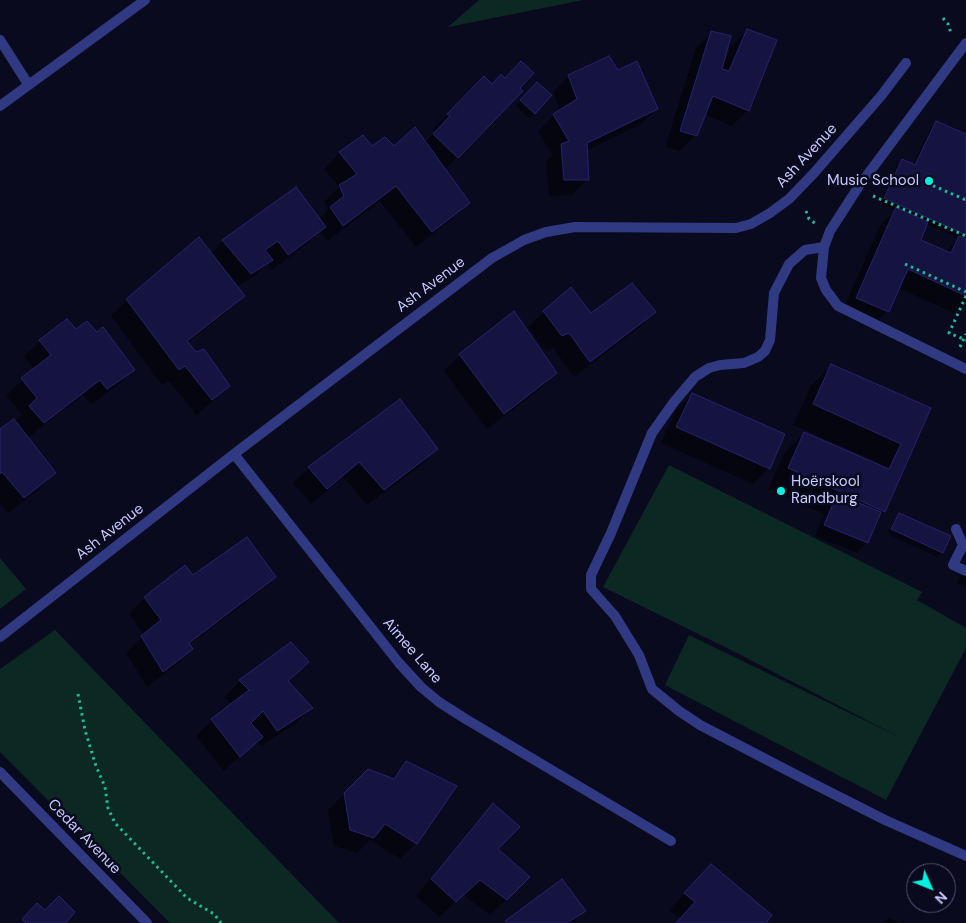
<!DOCTYPE html>
<meta charset="utf-8">
<style>
body{margin:0}
#map{position:relative;width:966px;height:923px;overflow:hidden;background:#0a0a1e;font-family:"DM Sans",sans-serif}
canvas{display:block}
.north{position:absolute;left:906px;top:863px;width:50px;height:50px;box-sizing:border-box;background:#0a0a1e;border:1px solid #555778;border-radius:50%;rotate:134deg;font-size:14px;font-weight:700;line-height:20px;text-align:center;color:#c6caff}
.north::after{content:'';display:block;margin:auto;width:18px;height:22px;background:#00f1df;clip-path:polygon(50% 0,100% 100%,50% 72%,0 100%)}
</style>
<div id="map">
<canvas width="966" height="923"></canvas>
<div class="north">N</div>
</div>
<script>
const ctx = document.querySelector('canvas').getContext('2d');
ctx.lineJoin = 'round';
function fill(path, color) { ctx.fillStyle = color; ctx.fill(path, 'evenodd'); }
const poly = rows => new Path2D(rows.map(r => 'M' + r).join(''));
function strokePath(path, color, width, dash) { ctx.strokeStyle = color; ctx.lineWidth = width; ctx.lineCap = dash ? 'butt' : 'round'; ctx.setLineDash(dash || []); ctx.stroke(path); }
function write(font, color, halo, rows, align = 'center') {
  ctx.font = font + ' "DM Sans",sans-serif'; ctx.lineWidth = 5; ctx.setLineDash([]); ctx.textBaseline = 'middle'; ctx.strokeStyle = halo; ctx.fillStyle = color; for (const [text, x, y, turn = 0] of rows) {
    ctx.save(); ctx.translate(x, y); ctx.rotate((+turn || 0) * Math.PI / 180); ctx.textAlign = isNaN(turn) ? turn : align; if (halo) ctx.strokeText(text, 0, 0); ctx.fillText(text, 0, 0); ctx.restore();
  }
}
const green = poly([
 [479,0,583,0,448,27],
 [669,465,922,592,917,600,966,628,966,648,886,800,665,685,689,635,901,738,733,651,603,587],
 [0,558,26,589,0,609],
 [55,630,339,923,170,923,0,752,0,669]
]);
const shadow = poly([
 [747,31,748,110,732,126,704,114,696,135,680,151,665,147,696,48,712,32,723,61,725,61,731,46],
 [617,71,657,108,641,124,586,151,588,179,572,195,549,196,546,161,552,155,538,131,554,115,560,111,553,92,569,76],
 [537,83,550,96,529,118,516,106],
 [468,93,457,157,445,170,469,202,453,218,416,247,380,201,327,241,320,231,309,242,272,270,267,263,256,275,236,287,243,296,227,312,187,343,228,386,212,402,196,415,169,381,162,385,111,316,127,300,199,239,210,254,223,241,319,220,328,210,324,202,339,187,324,169,339,153,363,136,372,147,394,148,425,143,435,132,432,130],
 [936,122,966,135,966,301,954,313,898,288,887,311,872,327,841,314,881,224,895,210,879,203,897,165,902,160,913,165,931,127],
 [926,224,959,238,945,252,919,240],
 [544,312,591,315,654,312,639,328,574,377,553,348,546,351,528,327],
 [514,313,556,373,540,389,487,429,444,371,460,355],
 [76,331,133,370,117,386,91,404,83,395,27,438,54,473,39,489,8,513,0,504,0,430,14,422,22,415,6,395,34,370,24,356,40,341],
 [832,365,930,408,884,511,877,518,867,542,857,553,815,536,824,514,768,489,784,454,804,433,880,467,881,464,793,425,811,386],
 [692,394,769,468,753,484,661,443,676,410],
 [436,449,421,465,367,505,343,477,311,504,293,483,309,468],
 [900,514,942,552,937,557,887,534,895,519],
 [966,563,966,587,957,583],
 [185,567,193,577,274,577,258,593,189,645,192,649,176,665,147,687,126,653,144,635,129,614,144,598],
 [291,643,308,662,287,682,311,708,295,724,261,746,257,741,224,771,196,736,212,720,232,705,224,697,240,681],
 [406,763,416,843,400,859,370,840,357,853,334,846,328,810,368,770,390,779],
 [493,805,497,849,528,877,490,915,463,895,439,917,416,896,477,821],
 [562,881,584,911,572,923,505,923],
 [696,881,764,923,676,923,680,918,669,910],
 [889,918,899,923,884,923]
]);
const building = poly([
 [747,29,777,40,749,111,713,96,697,136,680,131,711,31,731,36,722,69,729,71,747,29],
 [609,56,618,70,637,61,658,109,587,143,589,180,564,180,561,144,569,141,553,114,577,99,568,75,609,56],
 [521,61,534,73,520,88,523,91,458,158,433,134,450,116,447,114,484,76,492,84,501,74,505,78,521,61],
 [537,82,552,95,535,114,520,100,537,82],
 [936,121,966,134,966,235,884,198,902,159,915,165,936,121],
 [415,127,470,203,432,232,396,186,343,226,330,207,344,196,339,185,357,174,339,152,363,135,372,146,385,137,394,146,415,127],
 [296,187,326,227,288,255,278,241,265,250,273,260,251,274,222,240,296,187],
 [896,207,928,222,921,240,951,253,959,236,966,239,966,296,908,269,889,312,856,298,896,207],
 [199,237,245,296,187,341,196,352,204,349,230,386,212,400,185,366,179,370,126,299,199,237],
 [632,283,656,312,590,362,569,333,562,336,543,311,571,287,591,313,632,283],
 [514,311,557,373,504,414,459,354,514,311],
 [67,319,76,329,87,321,97,332,103,327,135,370,107,389,100,380,44,423,29,406,37,398,21,378,51,355,39,340,67,319],
 [831,364,931,408,885,512,788,468,804,432,889,469,901,444,813,404,831,364],
 [692,393,785,434,770,469,676,427,692,393],
 [400,399,438,449,384,490,359,462,327,489,308,467,400,399],
 [14,419,56,473,24,498,2,472,0,474,0,429,14,419],
 [837,494,881,512,868,543,824,525,837,494],
 [899,513,951,536,943,553,891,529,899,513],
 [247,537,276,577,189,643,193,649,163,672,141,636,161,620,144,597,185,565,193,575,247,537],
 [291,642,309,662,288,681,313,708,277,731,263,711,251,723,263,737,240,757,211,719,249,690,239,680,291,642],
 [406,761,457,786,417,844,385,824,374,838,350,830,344,793,368,769,394,779,406,761],
 [493,803,520,827,498,849,530,877,507,900,480,880,456,902,431,879,493,803],
 [711,864,772,915,766,923,676,923,695,902,684,893,711,864],
 [562,879,586,911,567,923,507,923,505,921,562,879],
 [59,896,75,912,66,923,26,923,22,919,37,903,45,910,59,896]
]);
const path = poly([
 [943,18,948,24,951,33],
 [927,183,966,200],
 [873,196,966,236],
 [806,211,809,219,816,224],
 [905,264,966,292],
 [966,296,949,333,966,340],
 [960,347,966,334],
 [78,694,85,730,96,766,105,787,108,808,115,823,187,898,214,914,221,923]
]);
const lane = poly([
 [0,40,28,84],
 [966,43,859,186,830,231,824,247,821,278,826,290,838,306,966,369],
 [0,106,145,0],
 [824,247,805,250,789,264,774,293,770,340,765,351,758,357,744,363,720,365,709,368,695,377,674,402,652,433,611,533,591,575,591,589,615,616,639,655,652,689,679,711,700,725,802,778,885,820,966,856],
 [956,529,963,545,953,565,966,571]
]);
const street = poly([
 [234,454,399,663,421,687,439,702,464,718,671,841],
 [0,637,234,454,492,258,524,240,546,232,575,227,736,228,751,224,770,213,789,199,814,173,881,96,906,63],
 [0,772,147,923]
]);
const markers = [
 [929,181,5,"#00f1df"],
 [781,491,5,"#00f1df"]
];
const streetNames = [
 ["Ash Avenue",807,156,-47],
 ["Ash Avenue",431,285,-37],
 ["Ash Avenue",110,532,-38],
 ["Aimee Lane",412,651,49],
 ["Cedar Avenue",84,837,46]
];
const poiNames = [
 ["Music School",919,181],
 ["Hoërskool",791,482,"left"],
 ["Randburg",791,499,"left"]
];
fill(green, '#0c2822');
fill(shadow, '#0007');
fill(building, '#151441');
strokePath(building, '#25236f', 1);
strokePath(path, '#20b995', 3, [2.5, 4]);
strokePath(lane, '#2f3a82', 10);
strokePath(street, '#2f3a82', 10);
for (const [x, y, r, color] of markers) { const dot = new Path2D(); dot.arc(x, y, r, 0, 2 * Math.PI); ctx.fillStyle = color; ctx.fill(dot); strokePath(dot, '#0a0a1e', 2); }
write('15px', '#c6caff', '#0a0a1e', streetNames);
write('15px', '#c6caff', '#0a0a1e', poiNames, 'right');
</script>
